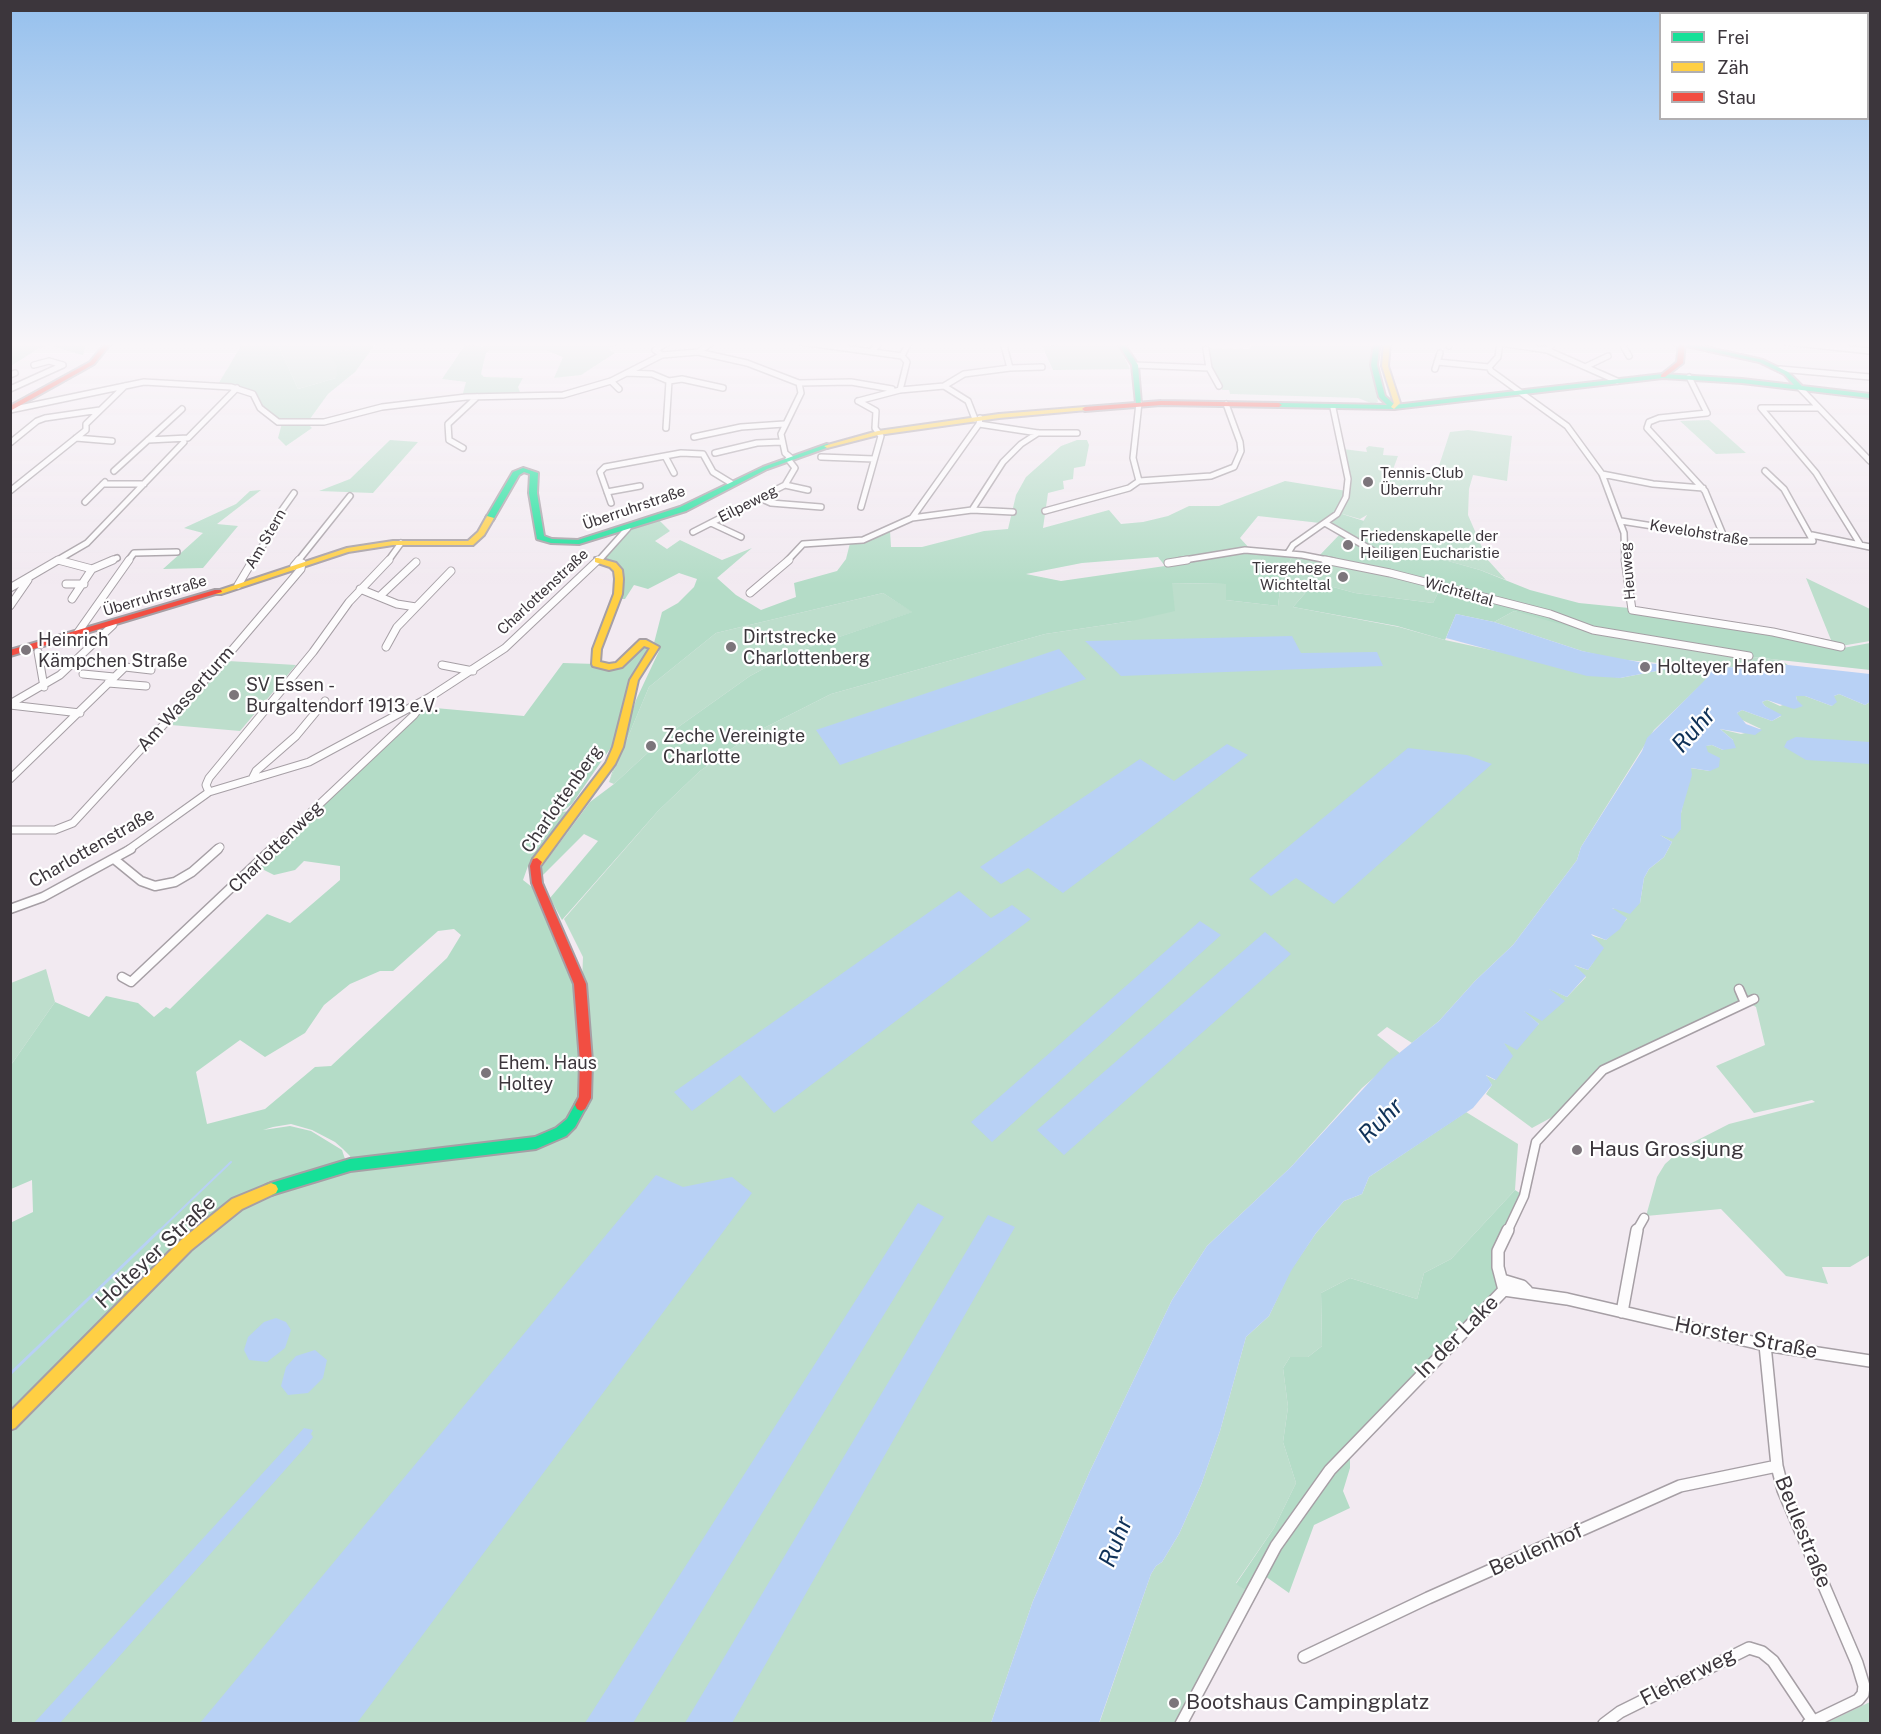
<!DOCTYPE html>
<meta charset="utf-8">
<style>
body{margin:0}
#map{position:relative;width:1881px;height:1734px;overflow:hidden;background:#f2eaf1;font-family:"Public Sans",sans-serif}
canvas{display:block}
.frame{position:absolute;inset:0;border:12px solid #3c363c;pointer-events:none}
.legend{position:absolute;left:1659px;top:12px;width:210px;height:108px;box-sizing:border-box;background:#fff;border:2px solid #b1afb1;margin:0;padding:8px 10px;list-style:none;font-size:18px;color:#3c363c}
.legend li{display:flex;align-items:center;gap:12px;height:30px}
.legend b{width:30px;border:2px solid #b1afb1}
</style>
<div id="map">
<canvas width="1881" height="1734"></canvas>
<div class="frame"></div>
<ul class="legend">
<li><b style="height:8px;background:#16e098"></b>Frei</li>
<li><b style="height:8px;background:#ffcf43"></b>Zäh</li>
<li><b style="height:8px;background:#f24e42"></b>Stau</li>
</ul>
</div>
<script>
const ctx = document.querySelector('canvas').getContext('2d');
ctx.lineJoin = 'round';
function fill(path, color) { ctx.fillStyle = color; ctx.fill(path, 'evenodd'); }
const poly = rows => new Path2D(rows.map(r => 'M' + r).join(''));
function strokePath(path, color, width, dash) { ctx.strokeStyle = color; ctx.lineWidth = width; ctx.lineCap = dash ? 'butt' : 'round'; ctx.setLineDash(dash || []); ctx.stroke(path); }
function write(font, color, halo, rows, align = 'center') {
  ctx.font = font + ' "Public Sans",sans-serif'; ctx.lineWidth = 4.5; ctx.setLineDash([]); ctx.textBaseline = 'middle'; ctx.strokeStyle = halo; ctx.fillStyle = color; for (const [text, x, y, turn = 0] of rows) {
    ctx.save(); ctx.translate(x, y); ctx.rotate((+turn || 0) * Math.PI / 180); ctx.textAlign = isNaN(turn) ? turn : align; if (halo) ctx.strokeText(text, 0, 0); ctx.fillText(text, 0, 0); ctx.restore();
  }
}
const green = poly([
 [298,342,360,342,347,350,332,354,338,366,336,378,298,389,279,347],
 [468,342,623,342,608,349,615,353,581,375,554,378,563,357,545,350,490,350,488,347,465,345],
 [1117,342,1130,369,1053,370,1042,346],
 [1251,342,1374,342,1371,365,1378,402,1373,404,1358,398,1230,394,1229,390,1222,390,1211,372,1207,348,1250,349],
 [1709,420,1746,453,1716,454,1680,421],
 [1468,430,1512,436,1507,481,1473,475,1469,489,1468,515,1487,559,1506,580,1480,570,1355,535,1367,515,1360,519,1339,513,1349,499,1349,477,1343,449,1367,452,1366,448,1369,446,1384,448,1383,455,1398,456,1385,491,1394,469,1436,475,1450,432],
 [1293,554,1441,587,1433,603,1355,593,1315,582,1293,607,1399,627,1445,640,1620,678,1667,669,1692,669,1707,674,1706,680,1654,730,1581,847,1577,860,1513,945,1475,981,1439,1021,1412,1043,1387,1027,1377,1035,1401,1054,1362,1088,1291,1167,1207,1246,1172,1300,1090,1471,1033,1601,991,1723,11,1724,11,1426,158,1276,238,1206,350,1166,582,983,583,957,564,919,658,811,700,771,754,733,831,694,1045,634,1132,621,1170,583,1226,584,1226,600,1278,606,1281,581],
 [1806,578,1870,609,1870,641,1841,646,1831,640],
 [883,593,913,612,795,652,750,676,667,735,614,784,609,782,649,687,716,633],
 [1514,611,1633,635,1689,642,1753,657,1780,660,1788,665,1713,668,1615,659,1582,651,1494,622],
 [228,661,296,665,240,731,171,725],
 [1839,694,1865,705,1870,702,1870,1255,1850,1267,1822,1267,1828,1284,1786,1276,1721,1209,1646,1216,1657,1177,1665,1164,1684,1147,1729,1124,1815,1102,1812,1100,1754,1113,1716,1066,1765,1045,1756,1007,1749,1003,1601,1068,1556,1115,1532,1128,1486,1094,1492,1085,1485,1075,1495,1080,1503,1044,1539,1024,1524,1012,1550,989,1567,997,1586,977,1573,965,1588,970,1594,961,1590,935,1606,940,1627,919,1612,909,1640,903,1644,878,1649,869,1664,857,1672,842,1660,835,1681,829,1681,813,1690,768,1710,771,1705,746,1712,745,1723,750,1733,740,1720,729,1741,734,1761,729,1740,719,1737,713,1742,710,1772,721,1781,716,1765,706,1762,702,1767,700,1780,706,1797,700,1796,696,1805,696,1832,706,1834,696],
 [46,969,55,1002,11,1065,11,983],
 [1466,1112,1518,1144,1515,1190,1451,1259,1424,1273,1417,1299,1350,1278,1321,1293,1322,1346,1308,1357,1290,1357,1283,1368,1288,1407,1283,1442,1296,1483,1274,1528,1236,1583,1248,1592,1179,1723,1099,1724,1151,1574,1156,1566,1162,1562,1179,1534,1201,1485,1220,1431,1246,1337,1269,1316,1290,1271,1316,1233,1344,1201,1362,1194,1369,1177],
 [1870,1702,1870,1723,1826,1723,1851,1711]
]);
const forest = poly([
 [15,342,87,342,83,355,50,346,39,348,11,366,11,345],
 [241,342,298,342,279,347,298,389,336,378,337,366,330,356,332,354,347,350,360,342,377,342,355,372,328,394,307,423,312,428,286,446,278,438,282,423,261,408,254,394,217,386,241,346],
 [465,345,488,347,490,350,486,353,481,374,484,377,523,378,518,387,521,395,462,397,466,382,442,379],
 [390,440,418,442,373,493,319,491,350,479],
 [1077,440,1087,440,1089,445,1085,466,1074,468,1073,479,1063,481,1064,489,1048,493,1043,528,1109,510,1121,524,1143,522,1168,516,1189,506,1219,506,1285,481,1347,491,1339,513,1364,521,1356,535,1480,570,1530,590,1579,603,1639,609,1761,628,1831,640,1843,648,1870,643,1870,670,1753,657,1689,642,1581,630,1514,611,1494,622,1456,614,1445,640,1397,626,1293,607,1315,582,1355,593,1433,603,1441,587,1318,557,1341,533,1320,523,1258,516,1240,538,1251,550,1293,554,1281,581,1278,606,1226,600,1226,584,1172,583,1175,611,1132,621,1045,634,831,694,754,733,700,771,658,811,562,920,550,898,598,841,584,834,542,876,541,868,590,802,614,784,667,735,750,676,795,652,912,612,883,593,716,633,649,687,609,782,636,700,659,651,654,643,662,612,678,603,694,587,697,579,679,573,648,589,634,585,625,599,618,599,620,569,601,560,631,529,659,520,670,531,655,541,667,549,680,540,722,560,752,548,717,578,736,595,761,610,796,597,794,583,837,571,846,559,850,543,890,530,891,547,922,547,984,531,1008,529,1016,495,1026,477,1061,446],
 [1158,557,1165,566,1061,581,1026,574,1082,563],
 [261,490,217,524,238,526,203,568,163,569,203,533,184,528,236,504,250,491],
 [645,644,653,649,633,680,612,746,572,804,562,812,571,811,528,866,523,880,532,887,551,926,575,988,581,1100,575,1114,545,1137,351,1164,350,1156,343,1149,335,1142,312,1130,291,1124,273,1127,263,1130,290,1126,311,1131,342,1150,347,1165,236,1202,11,1419,10,1223,33,1212,32,1180,11,1189,11,1065,55,1002,89,1017,106,996,138,1003,154,1017,166,1007,170,1009,267,914,290,923,340,880,340,866,304,861,295,870,274,875,258,867,424,707,524,716,563,663,596,664,609,668,638,646],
 [454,929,461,935,447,958,331,1066,315,1067,265,1109,207,1124,196,1072,240,1040,265,1057,305,1033,324,1005,350,984,380,971,393,971,438,931],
 [1515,1190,1523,1195,1496,1250,1502,1289,1350,1449,1350,1468,1343,1491,1350,1508,1314,1525,1289,1593,1262,1574,1248,1592,1236,1584,1274,1528,1296,1483,1283,1442,1288,1407,1283,1368,1290,1357,1308,1357,1322,1346,1321,1293,1350,1278,1417,1299,1424,1273,1451,1259]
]);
const water = poly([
 [1456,614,1494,622,1582,651,1644,663,1713,668,1788,665,1870,674,1870,702,1865,705,1839,694,1834,696,1837,702,1832,706,1805,696,1796,696,1797,700,1803,706,1794,709,1767,700,1762,702,1765,706,1782,715,1772,721,1742,710,1737,713,1746,724,1762,730,1755,735,1720,729,1733,740,1736,748,1723,750,1712,745,1706,746,1708,752,1720,758,1719,767,1710,771,1691,768,1692,775,1681,813,1681,829,1673,839,1660,835,1672,842,1664,857,1649,869,1644,878,1640,903,1630,914,1612,908,1627,918,1620,929,1606,940,1591,934,1604,948,1588,970,1574,965,1586,976,1567,997,1549,989,1565,1001,1542,1021,1524,1011,1539,1024,1517,1050,1504,1043,1513,1056,1496,1080,1486,1075,1492,1085,1473,1108,1369,1177,1362,1194,1344,1201,1316,1233,1291,1271,1269,1316,1246,1337,1220,1431,1201,1485,1179,1534,1162,1562,1156,1566,1151,1574,1099,1723,991,1723,1033,1601,1090,1471,1172,1300,1207,1246,1291,1167,1388,1062,1439,1021,1475,981,1513,945,1577,860,1581,847,1642,751,1647,738,1706,679,1707,674,1692,669,1667,669,1620,678,1587,676,1446,638],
 [1292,636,1301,653,1377,652,1383,666,1121,676,1085,641],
 [1059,649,1086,679,840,765,816,730],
 [1796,737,1870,742,1870,764,1806,760,1784,747,1787,741],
 [1227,744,1248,755,1063,893,1028,868,1001,884,980,867,1140,759,1174,781],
 [1408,748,1467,755,1492,764,1334,904,1296,878,1271,896,1249,879],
 [959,891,991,918,1012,905,1031,919,774,1113,740,1075,692,1111,674,1092],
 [1200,921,1221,935,992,1142,971,1122],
 [1265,932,1291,954,1064,1155,1037,1130],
 [656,1175,683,1187,732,1177,752,1193,357,1723,200,1723],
 [918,1203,944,1217,633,1723,585,1723],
 [988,1215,1015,1227,732,1723,685,1723],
 [276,1318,286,1322,291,1330,285,1348,267,1362,249,1360,244,1350,248,1337,264,1322],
 [315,1350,327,1360,323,1378,308,1393,288,1395,281,1386,286,1367,296,1356],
 [304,1428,313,1430,311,1434,313,1437,308,1444,60,1723,34,1723]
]);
const streamFar1 = poly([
 [158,1232,231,1162]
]);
const stream = poly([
 [10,1374,160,1230]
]);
const streetFar3 = poly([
 [801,342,902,356],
 [1446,342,1449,346],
 [1500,342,1498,357,1489,367,1491,371,1567,426,1602,474,1624,533,1625,561],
 [1621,342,1629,356],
 [1672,342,1684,344],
 [1786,342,1870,351],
 [1500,343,1547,350,1617,381],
 [1206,349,1209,368,1219,386],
 [1547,350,1554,342],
 [872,351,880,342],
 [698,352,747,363,799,383,801,393,781,434,785,453,791,458],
 [662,355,655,350,668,342],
 [1437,362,1489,367],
 [1135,365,1209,368],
 [1587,366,1608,356],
 [1010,368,1042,367],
 [1435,369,1440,353],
 [1780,369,1870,377],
 [627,373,652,374,669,381,666,428],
 [10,375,15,373],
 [1689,377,1707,413,1659,418,1649,422,1647,428,1705,491,1724,537],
 [611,381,619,389],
 [669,381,682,379,723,388],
 [799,383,851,382,892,389],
 [944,386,964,374,1010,368,1003,342],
 [1799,387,1870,461],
 [10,389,63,365,49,361,34,365],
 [900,390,907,362,902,356,909,342],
 [858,401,900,390,944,386,968,401,975,419],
 [858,401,876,411,875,428,881,436,861,507],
 [1139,403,1133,458,1139,481],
 [1819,408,1761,408,1816,473,1860,544],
 [10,410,144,382,231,387,253,394,260,408,278,422,324,422,382,407,466,397,563,395,611,381,662,355,698,352,713,342],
 [979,424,1038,433,1077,433],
 [694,437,741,427,784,424],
 [76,438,112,441],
 [148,440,188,438,237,388],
 [10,443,37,421,45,418,100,410],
 [463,448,449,440,448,424,477,397],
 [715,453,757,443,781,442],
 [665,456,674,473],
 [821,457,874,459],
 [114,471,182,409],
 [1602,474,1653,484,1703,488],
 [103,484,144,484],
 [785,485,808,490],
 [10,491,86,430,86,424,125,386],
 [607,492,640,486],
 [760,498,771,503,821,507],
 [85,502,105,482],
 [611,503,600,472,605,467,681,453,703,454,713,472,731,483],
 [972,510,1003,462,1021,444,1038,433],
 [1045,511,1129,488,1139,481,1211,476,1234,467,1241,451,1240,442,1226,404],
 [912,518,972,510,1013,512],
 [1621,521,1748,541,1813,541,1784,489,1765,471],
 [711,523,741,537],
 [1325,523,1377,553],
 [693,532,785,485,795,468,788,459],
 [1812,535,1870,547],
 [1288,553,1293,545,1337,514,1346,497,1348,479,1333,408],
 [601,558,628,528],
 [58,560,63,561],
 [56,561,87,543,184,442],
 [110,561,117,558],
 [128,561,134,553,177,552],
 [252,561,275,528,277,517,294,493],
 [298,561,350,496],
 [388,561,401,543],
 [787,561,803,544,863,540,912,518,979,424,980,418],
 [1178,561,1245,550,1302,555,1333,561]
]);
const streetFar2 = poly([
 [58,560,92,569,72,599],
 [1325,560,1390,573,1550,614,1593,630,1749,656],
 [1625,560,1632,610,1773,632,1841,647],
 [1168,563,1187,560],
 [294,566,299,560],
 [92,569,113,560],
 [66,584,84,584],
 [238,585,253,560],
 [10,588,58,560],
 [360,589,397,604,416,607],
 [750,593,789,560],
 [380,596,416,562],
 [10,606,28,580],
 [76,635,129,560],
 [386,647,397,627,451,571],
 [38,652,44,687],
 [442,665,473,671],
 [83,674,114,677],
 [108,683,146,686],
 [10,704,60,675,113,625],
 [10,705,80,713],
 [10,779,125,667,151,670],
 [252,779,256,771,296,736,325,701],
 [209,792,206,785,209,778,313,652,349,602,389,560],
 [10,830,55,830,73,823,227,656,301,569,302,563],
 [128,850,209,792,309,762,430,697,505,648,598,560],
 [216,850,220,847],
 [271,850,414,715,424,701]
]);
const streetFar1 = poly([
 [114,859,141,881,155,886,175,882,192,872,218,849],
 [10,909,43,897,131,849],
 [122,977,131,982,272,849],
 [1739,989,1745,1003],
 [1507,1232,1524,1196,1536,1142,1603,1070,1754,999],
 [1636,1232,1644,1218]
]);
const street = poly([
 [1502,1280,1522,1286,1527,1291],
 [1504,1290,1498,1267,1498,1251,1508,1230],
 [1504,1290,1567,1299,1765,1345,1870,1361],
 [1622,1312,1637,1230],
 [1765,1345,1777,1466,1783,1490,1857,1663,1864,1686,1863,1694,1858,1700,1808,1724],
 [1304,1657,1428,1598,1680,1486,1777,1466],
 [1181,1724,1276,1546,1330,1470,1504,1290],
 [1604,1724,1620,1712,1749,1648,1762,1652,1773,1661,1813,1721]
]);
const fast = poly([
 [1117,342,1123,342,1138,365,1141,404,1136,403,1132,365,1117,342],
 [1374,342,1380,342,1377,365,1385,396,1395,405,1663,374,1742,379,1794,385,1784,374,1759,362,1682,345,1682,343,1684,342,1763,360,1788,372,1802,386,1870,394,1870,398,1742,383,1663,378,1394,409,1279,407,1276,405,1279,403,1387,405,1379,397,1371,365,1374,342],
 [827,444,830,446,829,447,767,469,686,511,579,544,551,543,537,539,529,493,530,474,524,472,519,475,493,520,486,518,513,472,523,468,538,473,537,493,544,536,552,539,578,540,680,507,763,467,827,444],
 [581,1099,585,1101,587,1105,575,1127,566,1136,536,1149,350,1171,271,1195,266,1193,264,1189,266,1185,271,1183,350,1159,535,1137,556,1128,567,1119,577,1101,581,1099]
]);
const slow = poly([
 [1384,342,1390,342,1388,366,1400,403,1394,409,1391,407,1394,403,1382,366,1384,342],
 [1085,407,1087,408,1087,410,999,418,878,435,827,448,824,446,878,431,999,414,1085,407],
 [487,516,494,518,484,535,473,545,393,545,348,552,221,594,215,594,214,592,347,548,393,541,468,541,478,532,487,516],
 [595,558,598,558,616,563,622,570,623,579,622,594,601,649,600,662,609,664,616,663,640,640,646,640,659,647,638,680,623,747,615,764,541,865,537,866,532,862,533,859,606,763,613,747,630,680,650,648,644,646,622,667,609,670,593,666,592,664,593,649,614,594,615,579,614,571,610,567,595,562,595,558],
 [271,1183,276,1185,278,1189,276,1193,242,1209,191,1250,15,1428,10,1430,10,1412,181,1240,232,1199,271,1183]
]);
const jam = poly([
 [106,342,112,342,94,364,10,411,10,406,90,362,106,342],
 [1679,342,1685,342,1683,363,1665,377,1661,377,1661,375,1677,362,1679,342],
 [1161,401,1279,403,1282,405,1279,407,1161,405,1085,411,1082,409,1085,407,1161,401],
 [215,590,221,590,222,592,10,656,10,650,215,590],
 [537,858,542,862,540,866,542,883,586,984,592,1061,591,1098,585,1109,581,1111,577,1109,575,1105,579,1097,580,1061,574,984,532,883,530,866,533,859,537,858]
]);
const markers = [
 [1368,482,6,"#7c757b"],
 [1348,545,6,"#7c757b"],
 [1343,577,6,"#7c757b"],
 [731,647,6,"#7c757b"],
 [26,650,6,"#7c757b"],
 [1645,667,6,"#7c757b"],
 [234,695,6,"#7c757b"],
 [651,746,6,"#7c757b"],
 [486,1073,6,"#7c757b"],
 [1577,1150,6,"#7c757b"],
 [1174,1703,6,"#7c757b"]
];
const farPoinames = [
 ["Tennis-Club",1380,473],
 ["Überruhr",1380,490],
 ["Friedenskapelle der",1360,536],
 ["Heiligen Eucharistie",1360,553],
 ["Tiergehege",1331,568,"right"],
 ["Wichteltal",1331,585,"right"]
];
const farStreetnames = [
 ["Eilpeweg",748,504,-27],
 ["Überruhrstraße",634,508,-19],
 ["Kevelohstraße",1699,533,9],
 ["Am Stern",266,539,-60],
 ["Heuweg",1628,571,-95],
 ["Charlottenstraße",543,592,-43],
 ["Wichteltal",1459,592,16],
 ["Überruhrstraße",155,596,-17]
];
const poiNames = [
 ["Dirtstrecke",743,637],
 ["Charlottenberg",743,658],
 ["Heinrich",38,640],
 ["Kämpchen Straße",38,661],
 ["Holteyer Hafen",1657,667],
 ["SV Essen -",246,685],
 ["Burgaltendorf 1913 e.V.",246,706],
 ["Zeche Vereinigte",663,736],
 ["Charlotte",663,757],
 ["Ehem. Haus",498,1063],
 ["Holtey",498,1084]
];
const streetNames = [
 ["Am Wasserturm",186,699,-48],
 ["Charlottenberg",562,799,-55],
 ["Charlottenweg",276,847,-44],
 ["Charlottenstraße",92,848,-30]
];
const nearPoinames = [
 ["Haus Grossjung",1589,1150],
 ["Bootshaus Campingplatz",1186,1703]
];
const nearStreetnames = [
 ["Holteyer Straße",156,1252,-43],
 ["In der Lake",1457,1337,-45],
 ["Horster Straße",1746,1338,11],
 ["Beulestraße",1803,1532,68],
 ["Beulenhof",1536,1550,-24],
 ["Fleherweg",1688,1677,-27]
];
const nearWaternames = [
 ["Ruhr",1694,730,-48],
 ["Ruhr",1381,1121,-45],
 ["Ruhr",1116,1542,-68]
];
fill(green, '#bddecc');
fill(forest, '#b4dcc7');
fill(water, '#b8d1f5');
strokePath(streamFar1, '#b8d1f5', 2);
strokePath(stream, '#b8d1f5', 3);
strokePath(streetFar3, '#a69fa5', 8);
strokePath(streetFar2, '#a69fa5', 9);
strokePath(streetFar1, '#a69fa5', 11);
strokePath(street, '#a69fa5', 14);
strokePath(fast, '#a69fa5', 4);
strokePath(slow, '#a69fa5', 4);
strokePath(jam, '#a69fa5', 4);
strokePath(streetFar3, '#fdfcfd', 5);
strokePath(streetFar2, '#fdfcfd', 7);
strokePath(streetFar1, '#fdfcfd', 8);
strokePath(street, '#fdfcfd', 11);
fill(fast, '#16e098');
fill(slow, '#ffcf43');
fill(jam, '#f24e42');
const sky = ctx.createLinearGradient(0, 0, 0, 584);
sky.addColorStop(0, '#95c0ed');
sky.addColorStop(0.59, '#f9f6f9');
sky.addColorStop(1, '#f9f6f900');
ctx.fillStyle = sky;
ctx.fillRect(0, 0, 1881, 584);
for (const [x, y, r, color] of markers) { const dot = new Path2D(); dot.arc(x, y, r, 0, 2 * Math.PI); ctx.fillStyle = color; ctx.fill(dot); strokePath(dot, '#fff', 2); }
write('15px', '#3c363c', '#fff', farPoinames, 'left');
write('15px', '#3c363c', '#fff', farStreetnames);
write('18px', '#3c363c', '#fff', poiNames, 'left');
write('18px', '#3c363c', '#fff', streetNames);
write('21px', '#3c363c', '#fff', nearPoinames, 'left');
write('21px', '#3c363c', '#fff', nearStreetnames);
write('italic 24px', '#0f3157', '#fff', nearWaternames);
</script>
